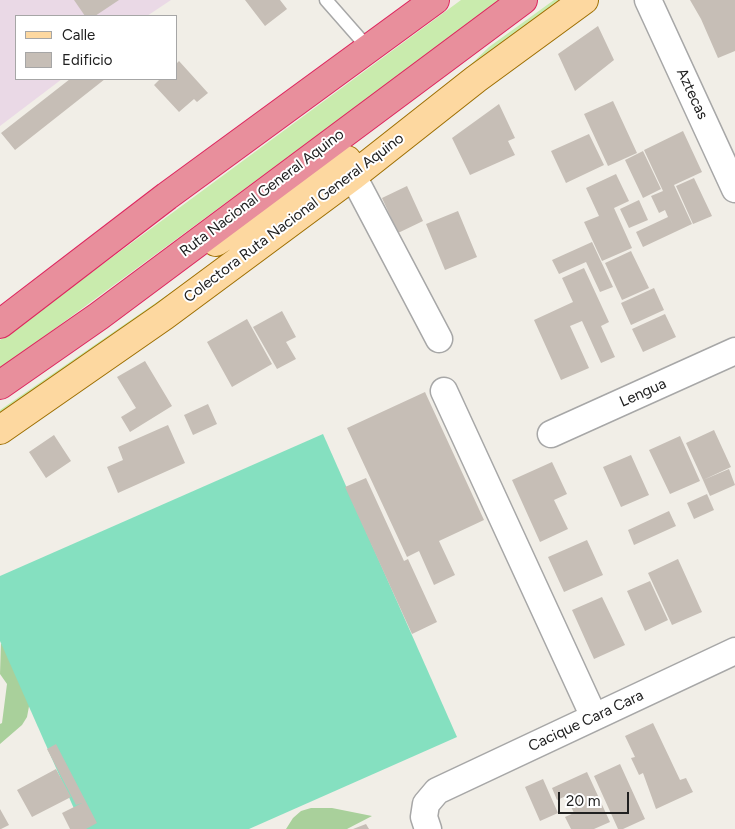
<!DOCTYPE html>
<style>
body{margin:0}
#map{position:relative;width:735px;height:829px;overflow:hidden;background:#f1eee7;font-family:Figtree,sans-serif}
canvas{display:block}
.legend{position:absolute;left:15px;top:15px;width:162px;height:65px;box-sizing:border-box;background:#fff;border:1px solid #a6a6a6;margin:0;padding:6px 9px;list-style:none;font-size:15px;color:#202020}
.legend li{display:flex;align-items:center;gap:10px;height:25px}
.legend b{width:25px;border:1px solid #a6a6a6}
.scale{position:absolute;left:558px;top:792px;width:71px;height:22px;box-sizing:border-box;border:2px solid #202020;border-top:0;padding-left:6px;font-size:15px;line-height:18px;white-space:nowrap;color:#202020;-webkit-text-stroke:4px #fff;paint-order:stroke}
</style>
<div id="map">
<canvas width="735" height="829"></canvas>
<ul class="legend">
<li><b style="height:6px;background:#fdd8a0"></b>Calle</li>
<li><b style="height:14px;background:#c6beb6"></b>Edificio</li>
</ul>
<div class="scale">20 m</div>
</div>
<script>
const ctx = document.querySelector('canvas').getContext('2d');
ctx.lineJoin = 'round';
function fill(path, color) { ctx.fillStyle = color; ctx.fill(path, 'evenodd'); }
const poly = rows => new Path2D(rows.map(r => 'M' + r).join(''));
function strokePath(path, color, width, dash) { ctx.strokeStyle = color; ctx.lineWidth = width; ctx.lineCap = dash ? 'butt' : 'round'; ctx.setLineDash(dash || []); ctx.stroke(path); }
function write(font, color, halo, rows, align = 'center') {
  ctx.font = font + ' Figtree,sans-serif'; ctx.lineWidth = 4; ctx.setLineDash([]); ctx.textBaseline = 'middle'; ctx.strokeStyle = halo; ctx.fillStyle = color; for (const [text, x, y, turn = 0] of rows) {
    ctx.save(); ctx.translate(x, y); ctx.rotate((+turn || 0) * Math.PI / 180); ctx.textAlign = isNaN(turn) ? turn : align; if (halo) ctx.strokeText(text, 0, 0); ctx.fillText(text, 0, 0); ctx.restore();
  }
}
const industrial = poly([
 [0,0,171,0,147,16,16,16,16,79,62,79,0,126]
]);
const grass = poly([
 [461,0,501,0,0,369,0,340],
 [554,0,566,0,464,71,489,47],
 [224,256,0,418,0,410]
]);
const forest = poly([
 [1,643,33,685,27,717,22,725,0,744,0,724,2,723,7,684,0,674],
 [311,808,332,808,372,816,347,829,286,829,293,818,301,811]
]);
const pitch = poly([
 [323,434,457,737,249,829,83,829,0,641,0,576]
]);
const building = poly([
 [74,0,119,0,95,16,85,16],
 [245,0,280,0,287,9,265,26],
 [690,0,735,0,735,51,718,58,701,19],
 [598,26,614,60,575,91,558,54],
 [179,61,208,93,197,102,194,99,179,112,154,85,160,79,176,79,176,64],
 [70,79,105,79,15,150,1,133],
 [613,101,637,153,608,166,584,114],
 [499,104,515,138,508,141,515,155,470,175,452,138],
 [683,131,702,172,674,185,692,224,643,247,636,232,668,217,665,210,659,213,651,196,663,191,644,150],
 [589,134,604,165,566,183,551,151],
 [643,151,661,189,643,198,625,160],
 [616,174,629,201,614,208,632,248,602,261,584,222,599,216,586,188],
 [694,178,712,216,693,224,676,186],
 [407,186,423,221,398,233,382,198],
 [639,200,648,220,629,228,620,209],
 [458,211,477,257,445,270,426,224],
 [592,242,613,287,600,292,586,262,559,274,552,260],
 [631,251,649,288,622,300,605,263],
 [584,268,609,322,601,326,615,357,601,363,582,321,570,326,589,368,561,380,534,320,573,302,562,278],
 [654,288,664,310,631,325,621,303],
 [282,311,296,337,286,342,296,359,277,369,253,327],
 [665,314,676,337,643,352,632,329],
 [247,319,272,364,232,387,207,342],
 [145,361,172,406,130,432,121,417,136,408,117,377],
 [425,392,484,520,439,541,455,575,434,585,419,551,407,557,347,428],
 [208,404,217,424,193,435,184,415],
 [168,425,185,463,118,493,107,467,123,460,118,447],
 [714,430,731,467,703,480,686,443],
 [54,435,71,461,46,478,29,452],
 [680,436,700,481,670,494,649,450],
 [631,455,649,495,621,507,603,467],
 [552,462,567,494,554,500,568,529,540,542,512,480],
 [729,469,735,485,710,496,703,480],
 [366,478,404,561,408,559,437,622,412,634,345,487],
 [707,494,714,510,694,519,687,503],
 [669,511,676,526,634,545,628,530],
 [587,540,603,575,564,592,548,557],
 [678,559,702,612,672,625,648,573],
 [650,581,668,620,645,631,627,591],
 [602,597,625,645,594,659,572,610],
 [653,723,680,780,686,778,693,792,656,809,643,773,639,775,631,758,635,757,625,736],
 [56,744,97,823,86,829,70,829,62,813,82,803,76,805,47,749],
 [620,764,645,819,623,829,618,829,594,776],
 [56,769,71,797,32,817,17,790],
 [587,772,610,822,594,829,571,829,565,817,574,813,566,796,557,800,552,788],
 [543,779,558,813,540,821,525,787],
 [0,809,9,825,1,829,0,829],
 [366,824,369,829,353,829]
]);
const lane = poly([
 [326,0,369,49]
]);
const street = poly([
 [648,0,735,189],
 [353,176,439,339],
 [444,391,594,717],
 [551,434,735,351],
 [428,829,424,817,426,804,437,791,735,651]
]);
const primary = poly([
 [216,242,347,160],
 [0,430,164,316,353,176,476,79,584,0]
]);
const highway = poly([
 [0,324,167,196,435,0],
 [0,385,99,316,523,0]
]);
const streetNames = [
 ["Aztecas",692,94,65],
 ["Ruta Nacional General Aquino",262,193,-37],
 ["Colectora Ruta Nacional General Aquino",294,218,-37],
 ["Lengua",643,393,-24],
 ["Cacique Cara Cara",586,721,-25]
];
fill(industrial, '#ead9e6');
fill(grass, '#c9ebad');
fill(forest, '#a9d09b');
fill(pitch, '#85e0c0');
fill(building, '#c6beb6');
strokePath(lane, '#a7a7a7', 15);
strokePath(street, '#a7a7a7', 29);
strokePath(primary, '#9d6e00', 30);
strokePath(highway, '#dd265e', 30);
strokePath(lane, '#fff', 12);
strokePath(street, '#fff', 26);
strokePath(primary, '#fdd8a0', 28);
strokePath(highway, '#e88f9c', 28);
write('15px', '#202020', '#fff', streetNames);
</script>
